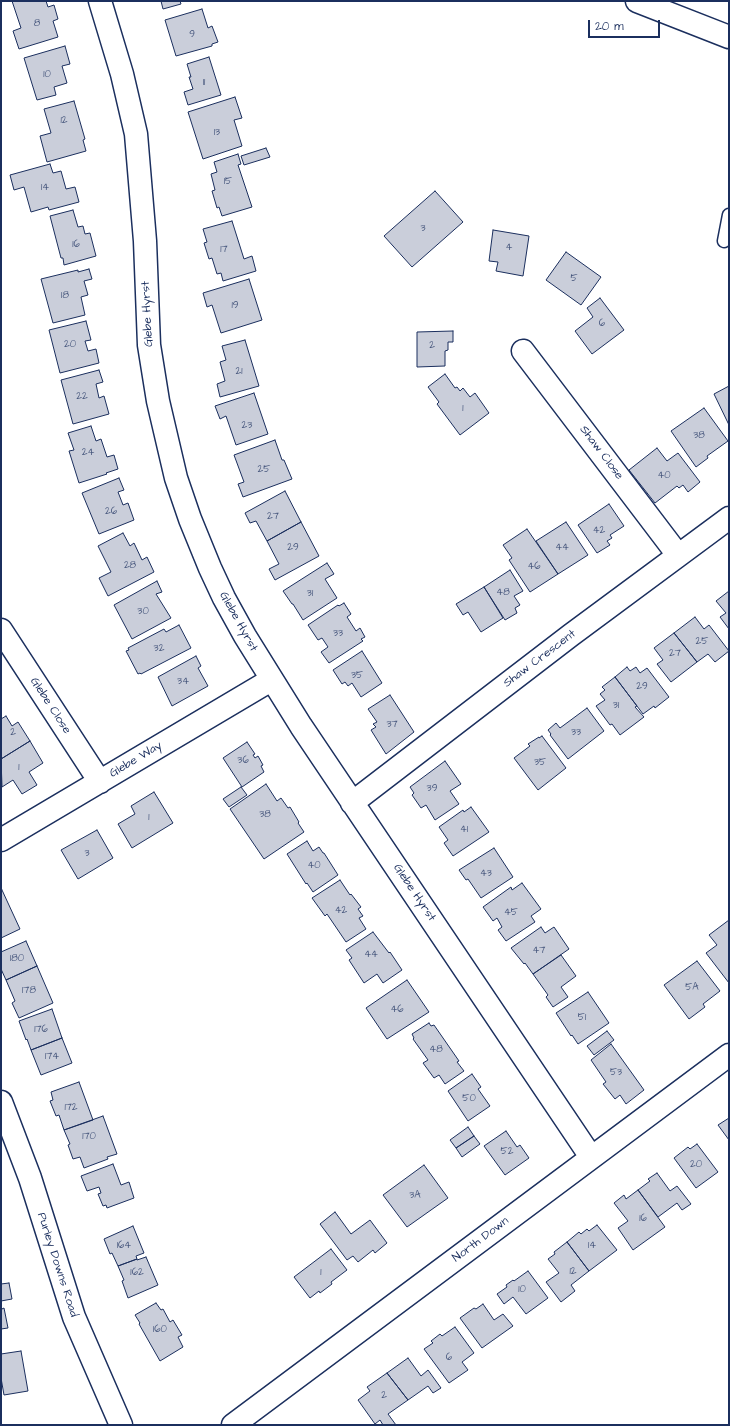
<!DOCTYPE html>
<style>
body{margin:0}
#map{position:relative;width:730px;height:1426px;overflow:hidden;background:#fff;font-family:"Architects Daughter",sans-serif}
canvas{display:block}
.frame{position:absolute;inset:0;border:2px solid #1b2f5e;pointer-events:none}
.scale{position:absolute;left:588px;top:20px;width:72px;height:18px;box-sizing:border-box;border:2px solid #1b2f5e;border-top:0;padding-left:5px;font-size:12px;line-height:14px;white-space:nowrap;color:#1b2f5e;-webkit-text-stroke:3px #fff;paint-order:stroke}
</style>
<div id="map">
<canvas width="730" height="1426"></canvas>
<div class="frame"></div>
<div class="scale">20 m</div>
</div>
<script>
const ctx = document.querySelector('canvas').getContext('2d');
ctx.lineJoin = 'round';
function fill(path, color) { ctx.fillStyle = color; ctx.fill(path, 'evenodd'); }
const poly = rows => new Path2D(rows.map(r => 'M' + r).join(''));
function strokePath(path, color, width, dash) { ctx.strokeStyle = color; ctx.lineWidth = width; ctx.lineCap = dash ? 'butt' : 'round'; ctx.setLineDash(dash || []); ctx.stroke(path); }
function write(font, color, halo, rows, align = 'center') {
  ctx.font = font + ' "Architects Daughter",sans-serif'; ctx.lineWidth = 3; ctx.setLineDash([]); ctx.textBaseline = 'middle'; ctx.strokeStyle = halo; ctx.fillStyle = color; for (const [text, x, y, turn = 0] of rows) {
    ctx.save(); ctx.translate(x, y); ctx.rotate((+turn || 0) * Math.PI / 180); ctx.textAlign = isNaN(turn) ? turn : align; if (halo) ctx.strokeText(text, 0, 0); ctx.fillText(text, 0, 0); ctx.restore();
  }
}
const building = poly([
 [12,1,46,1,48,7,54,5,58,19,53,21,58,37,19,49,13,31,21,28,12,1],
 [161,1,180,1,181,4,163,9,161,1],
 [202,9,208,28,212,26,218,42,212,44,212,46,176,56,165,20,202,9],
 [65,46,70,64,62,66,67,83,54,87,56,95,37,100,24,58,65,46],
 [209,57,221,95,188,105,184,92,193,89,189,77,191,77,187,64,209,57],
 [235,97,242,118,234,120,242,146,203,159,188,112,235,97],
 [74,101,85,139,83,140,86,151,47,162,40,136,51,133,44,109,74,101],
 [266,148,270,157,244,165,241,156,266,148],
 [238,154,241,164,238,165,252,207,222,216,219,207,217,208,212,191,215,190,211,174,217,172,214,162,238,154],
 [50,164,53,173,61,171,66,189,75,187,79,202,49,210,48,207,31,212,24,187,14,190,10,175,50,164],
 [435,191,463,222,412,267,384,236,435,191],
 [73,210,78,227,83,226,85,234,90,233,96,256,64,265,63,258,61,258,50,216,73,210],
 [232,221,244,259,252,256,256,271,223,281,221,273,217,274,212,258,209,259,204,243,207,242,203,229,232,221],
 [493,230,529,236,523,276,496,271,498,262,489,261,493,230],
 [566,252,601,277,581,305,546,280,566,252],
 [89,269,92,279,84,281,88,295,81,297,85,315,53,323,41,279,78,270,78,272,89,269],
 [249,279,262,320,221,333,212,305,207,307,203,293,249,279],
 [600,298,624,330,592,354,575,331,593,317,587,308,600,298],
 [86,321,91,340,85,341,88,351,96,349,99,363,60,373,49,330,86,321],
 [453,331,453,342,448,342,448,350,445,351,445,366,417,367,417,332,453,331],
 [245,340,259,386,220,397,217,384,225,381,220,362,226,360,222,346,245,340],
 [99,370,103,382,96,384,99,398,104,396,109,414,73,424,61,380,99,370],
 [445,374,455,388,457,387,460,391,463,388,470,397,475,393,489,413,460,435,437,404,439,402,428,387,445,374],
 [729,386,729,425,714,394,729,386],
 [254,393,268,434,236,445,226,416,220,419,215,406,254,393],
 [704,408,728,441,707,456,708,458,696,467,671,431,704,408],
 [91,426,96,441,101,439,107,457,114,455,118,469,106,473,107,474,79,483,69,451,74,450,68,433,91,426],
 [275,440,282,460,284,460,292,479,243,497,238,484,244,482,234,455,275,440],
 [657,448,667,461,678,453,700,482,688,492,683,485,679,488,677,486,655,503,629,470,657,448],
 [119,478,124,490,118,492,123,505,128,503,134,520,99,534,82,493,119,478],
 [285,491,301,522,267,541,256,521,250,523,245,513,285,491],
 [609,504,624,526,610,535,612,538,607,541,610,545,597,553,578,525,609,504],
 [301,522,319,556,275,580,269,569,279,564,267,541,301,522],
 [566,522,588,555,558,574,536,541,566,522],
 [527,529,558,574,530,592,509,560,512,558,503,545,527,529],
 [123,533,130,546,134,543,142,560,147,557,154,572,108,596,99,578,111,572,98,546,123,533],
 [327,563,334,574,325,579,337,598,303,620,293,604,292,604,283,591,327,563],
 [510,570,523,591,514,596,520,605,515,608,517,613,505,620,484,587,510,570],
 [157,581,162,592,156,594,171,618,132,639,114,605,157,581],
 [484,587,503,618,481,632,468,612,463,615,456,604,484,587],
 [729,591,729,629,720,617,726,613,716,601,729,591],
 [344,603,351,614,347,617,356,631,360,628,365,637,361,639,363,641,329,663,321,652,328,647,322,638,318,640,308,625,338,605,339,606,344,603],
 [695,617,704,629,709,625,729,651,715,662,708,654,697,662,674,633,695,617],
 [179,625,191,648,141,674,140,673,138,674,126,651,129,650,128,648,164,629,166,632,179,625],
 [674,633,697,662,671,682,657,664,663,660,654,648,674,633],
 [362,651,382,683,361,697,352,683,348,686,345,682,342,684,333,670,362,651],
 [196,656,201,666,198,668,208,686,172,706,158,677,196,656],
 [627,667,630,671,636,667,640,673,647,668,669,697,655,708,654,706,643,714,615,677,627,667],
 [615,677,637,706,635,707,644,717,620,735,612,724,610,725,596,706,605,700,600,694,605,690,602,687,615,677],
 [390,695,414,732,386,754,371,730,376,727,373,724,377,722,368,709,390,695],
 [587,708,604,731,568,759,550,735,551,734,548,730,556,723,560,728,587,708],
 [6,716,12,726,18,722,30,741,1,759,1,719,6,716],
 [542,736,566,768,538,790,514,758,530,746,528,744,539,737,539,738,542,736],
 [30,741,43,763,29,772,37,785,22,794,13,780,2,787,1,759,30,741],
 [247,742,255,754,253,755,255,758,258,756,263,765,261,766,264,772,242,787,223,758,247,742],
 [445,761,461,784,450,791,459,804,435,820,426,805,421,808,412,795,414,793,410,787,445,761],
 [266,784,277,801,281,798,288,808,290,807,299,822,298,823,304,832,264,859,230,809,266,784],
 [241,787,247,795,229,807,223,799,241,787],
 [154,792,173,823,132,848,118,824,135,814,131,806,154,792],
 [471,807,489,832,453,856,444,843,448,840,439,827,463,810,464,812,471,807],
 [97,830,113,858,78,879,61,850,97,830],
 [307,841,313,851,319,847,323,853,324,853,338,875,313,892,307,883,306,884,287,854,307,841],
 [494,848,513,877,481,898,468,879,466,880,459,870,494,848],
 [340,880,350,895,351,894,361,907,358,909,363,916,359,918,366,929,346,942,327,914,325,916,312,898,340,880],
 [522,883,541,909,531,916,535,922,506,941,498,930,502,927,497,918,493,921,483,907,511,887,512,890,522,883],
 [2,890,20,929,1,938,1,891,2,890],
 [729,920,729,983,706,953,717,945,709,935,729,920],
 [541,927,545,933,554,927,569,949,533,974,525,963,524,964,511,948,541,927],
 [373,932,389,953,390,952,402,970,383,983,377,974,364,983,349,960,352,958,346,950,373,932],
 [26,941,37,966,6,980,1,969,1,952,26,941],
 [561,955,576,976,561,987,568,997,553,1007,546,997,548,995,533,974,561,955],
 [697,961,720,991,703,1004,705,1007,689,1019,664,985,697,961],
 [37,966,53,1003,19,1018,12,1003,15,1001,6,980,37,966],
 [407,980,429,1012,387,1039,366,1008,407,980],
 [588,992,609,1023,578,1044,572,1035,571,1036,556,1013,588,992],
 [52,1009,62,1038,31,1050,27,1039,26,1040,19,1021,52,1009],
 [429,1023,431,1026,434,1025,459,1061,457,1062,464,1071,445,1084,439,1075,434,1078,423,1063,428,1060,413,1039,414,1038,412,1034,429,1023],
 [607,1031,614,1040,594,1055,587,1046,607,1031],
 [62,1038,72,1063,41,1075,31,1050,62,1038],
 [611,1044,644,1090,626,1104,620,1095,615,1099,603,1084,606,1082,591,1060,611,1044],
 [472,1074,481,1087,478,1089,490,1106,468,1121,448,1091,472,1074],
 [79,1082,93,1120,64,1130,59,1115,56,1116,50,1101,53,1100,51,1092,79,1082],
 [103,1116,117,1154,107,1157,108,1159,84,1168,80,1157,73,1159,68,1145,70,1144,64,1130,103,1116],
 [729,1118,729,1140,718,1125,729,1118],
 [468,1127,474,1136,456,1148,450,1140,468,1127],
 [506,1131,517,1147,520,1145,529,1158,505,1175,484,1146,506,1131],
 [474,1136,480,1144,462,1157,456,1148,474,1136],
 [697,1144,718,1172,696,1188,674,1158,688,1147,690,1149,697,1144],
 [113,1164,121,1185,129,1182,134,1198,107,1208,106,1205,103,1206,98,1194,101,1193,99,1187,87,1191,81,1176,113,1164],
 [424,1165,448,1198,407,1227,383,1195,424,1165],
 [657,1173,670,1191,677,1186,691,1204,682,1210,677,1203,658,1217,638,1190,650,1181,648,1179,657,1173],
 [638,1190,665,1227,633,1250,618,1228,628,1221,614,1203,624,1195,626,1199,638,1190],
 [335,1212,351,1234,370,1220,387,1243,375,1253,373,1250,358,1262,353,1256,347,1260,320,1224,335,1212],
 [597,1225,617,1250,589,1271,567,1242,579,1232,581,1234,587,1229,589,1231,597,1225],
 [133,1226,144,1253,136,1256,137,1259,118,1266,112,1253,110,1254,104,1239,133,1226],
 [567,1242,589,1271,571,1285,575,1291,561,1302,546,1282,559,1273,548,1259,555,1254,554,1252,567,1242],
 [331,1249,347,1270,331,1282,332,1284,320,1293,319,1291,310,1298,294,1277,331,1249],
 [146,1257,158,1285,128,1298,122,1281,124,1280,118,1266,137,1259,137,1260,146,1257],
 [528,1271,548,1298,526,1314,513,1297,504,1304,497,1294,507,1287,506,1285,513,1280,514,1281,528,1271],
 [9,1283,12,1299,1,1301,1,1284,9,1283],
 [156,1303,161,1310,163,1309,170,1322,173,1320,182,1335,178,1337,183,1347,160,1361,139,1324,140,1323,135,1315,156,1303],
 [483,1304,494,1320,503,1314,513,1326,482,1348,460,1318,474,1308,476,1309,483,1304],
 [1,1306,2,1309,4,1308,8,1328,1,1329,1,1306],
 [455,1327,474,1353,462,1362,468,1370,449,1383,424,1349,433,1343,431,1341,440,1334,442,1336,455,1327],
 [21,1351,28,1391,4,1395,1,1378,1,1354,21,1351],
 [408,1358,421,1376,428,1370,441,1388,433,1393,428,1386,408,1400,387,1373,408,1358],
 [387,1373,408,1400,388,1414,396,1425,383,1425,380,1420,375,1424,358,1400,370,1391,367,1387,387,1373]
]);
const service = poly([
 [724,241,729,215]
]);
const minor = poly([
 [100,1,122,74,136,134,145,241,149,345,158,401,176,478,190,519,210,568,224,598,245,636,301,726,591,1157],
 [523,351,678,555],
 [1,630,100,782],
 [352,803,571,635,729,518],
 [1,840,271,680],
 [233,1425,729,1055]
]);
const tertiary = poly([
 [1,1102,30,1178,74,1317,121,1425]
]);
const primary = poly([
 [637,1,729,37]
]);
const numberNames = [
 ["8",37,24],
 ["9",192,35],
 ["10",47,75],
 ["11",204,83],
 ["12",64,121],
 ["13",217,133],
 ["15",228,182],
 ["14",45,188],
 ["3",423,229],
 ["16",76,245],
 ["4",509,248],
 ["17",224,250],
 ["5",574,279],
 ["18",65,296],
 ["19",235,306],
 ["6",602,324],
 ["20",70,345],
 ["2",432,346],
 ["21",239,372],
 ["22",82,397],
 ["1",463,409],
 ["23",247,426],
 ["38",699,436],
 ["24",88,453],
 ["25",264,470],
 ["40",664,476],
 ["26",111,512],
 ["27",273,517],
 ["42",599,531],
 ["29",293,548],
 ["44",562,548],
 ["28",130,566],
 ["46",534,567],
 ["48",503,593],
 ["31",310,594],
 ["30",143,612],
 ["33",338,634],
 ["25",702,642],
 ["32",159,649],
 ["27",675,654],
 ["35",357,676],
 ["34",183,682],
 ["29",642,687],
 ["31",616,706],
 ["37",392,725],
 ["2",13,733],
 ["33",576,733],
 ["36",243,761],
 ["35",540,763],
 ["1",19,768],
 ["39",432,789],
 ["38",265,815],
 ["1",149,818],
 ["41",464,830],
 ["3",87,854],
 ["40",314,866],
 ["43",486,874],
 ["42",341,911],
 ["45",511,913],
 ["47",539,951],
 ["44",371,955],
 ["180",17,959],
 ["5A",692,988],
 ["178",29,991],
 ["46",397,1010],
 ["51",582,1018],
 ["176",41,1030],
 ["48",436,1050],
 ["174",52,1057],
 ["53",616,1073],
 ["50",469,1099],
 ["172",71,1108],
 ["170",89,1137],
 ["52",507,1152],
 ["20",696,1165],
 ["3A",415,1196],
 ["16",643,1219],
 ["164",124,1246],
 ["14",592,1246],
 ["12",573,1272],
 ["162",137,1273],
 ["1",321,1273],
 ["10",522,1290],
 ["160",160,1330],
 ["6",449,1358],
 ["2",384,1396]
];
const streetNames = [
 ["Glebe Hyrst",148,314,-93],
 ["Shaw Close",601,453,53],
 ["Glebe Hyrst",238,622,61],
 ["Shaw Crescent",540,659,-37],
 ["Glebe Close",50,706,57],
 ["Glebe Way",136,760,-31],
 ["Glebe Hyrst",414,893,56],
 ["North Down",481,1240,-37],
 ["Purley Downs Road",57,1265,72]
];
fill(building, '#caceda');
strokePath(building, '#1b2f5e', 1);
strokePath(service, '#1b2f5e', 15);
strokePath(minor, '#1b2f5e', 25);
strokePath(tertiary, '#1b2f5e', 25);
strokePath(primary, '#1b2f5e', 25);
strokePath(service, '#fff', 12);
strokePath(minor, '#fff', 22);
strokePath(tertiary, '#fff', 22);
strokePath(primary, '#fff', 22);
write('10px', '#47577d', null, numberNames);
write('12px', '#1b2f5e', '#fff', streetNames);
</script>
